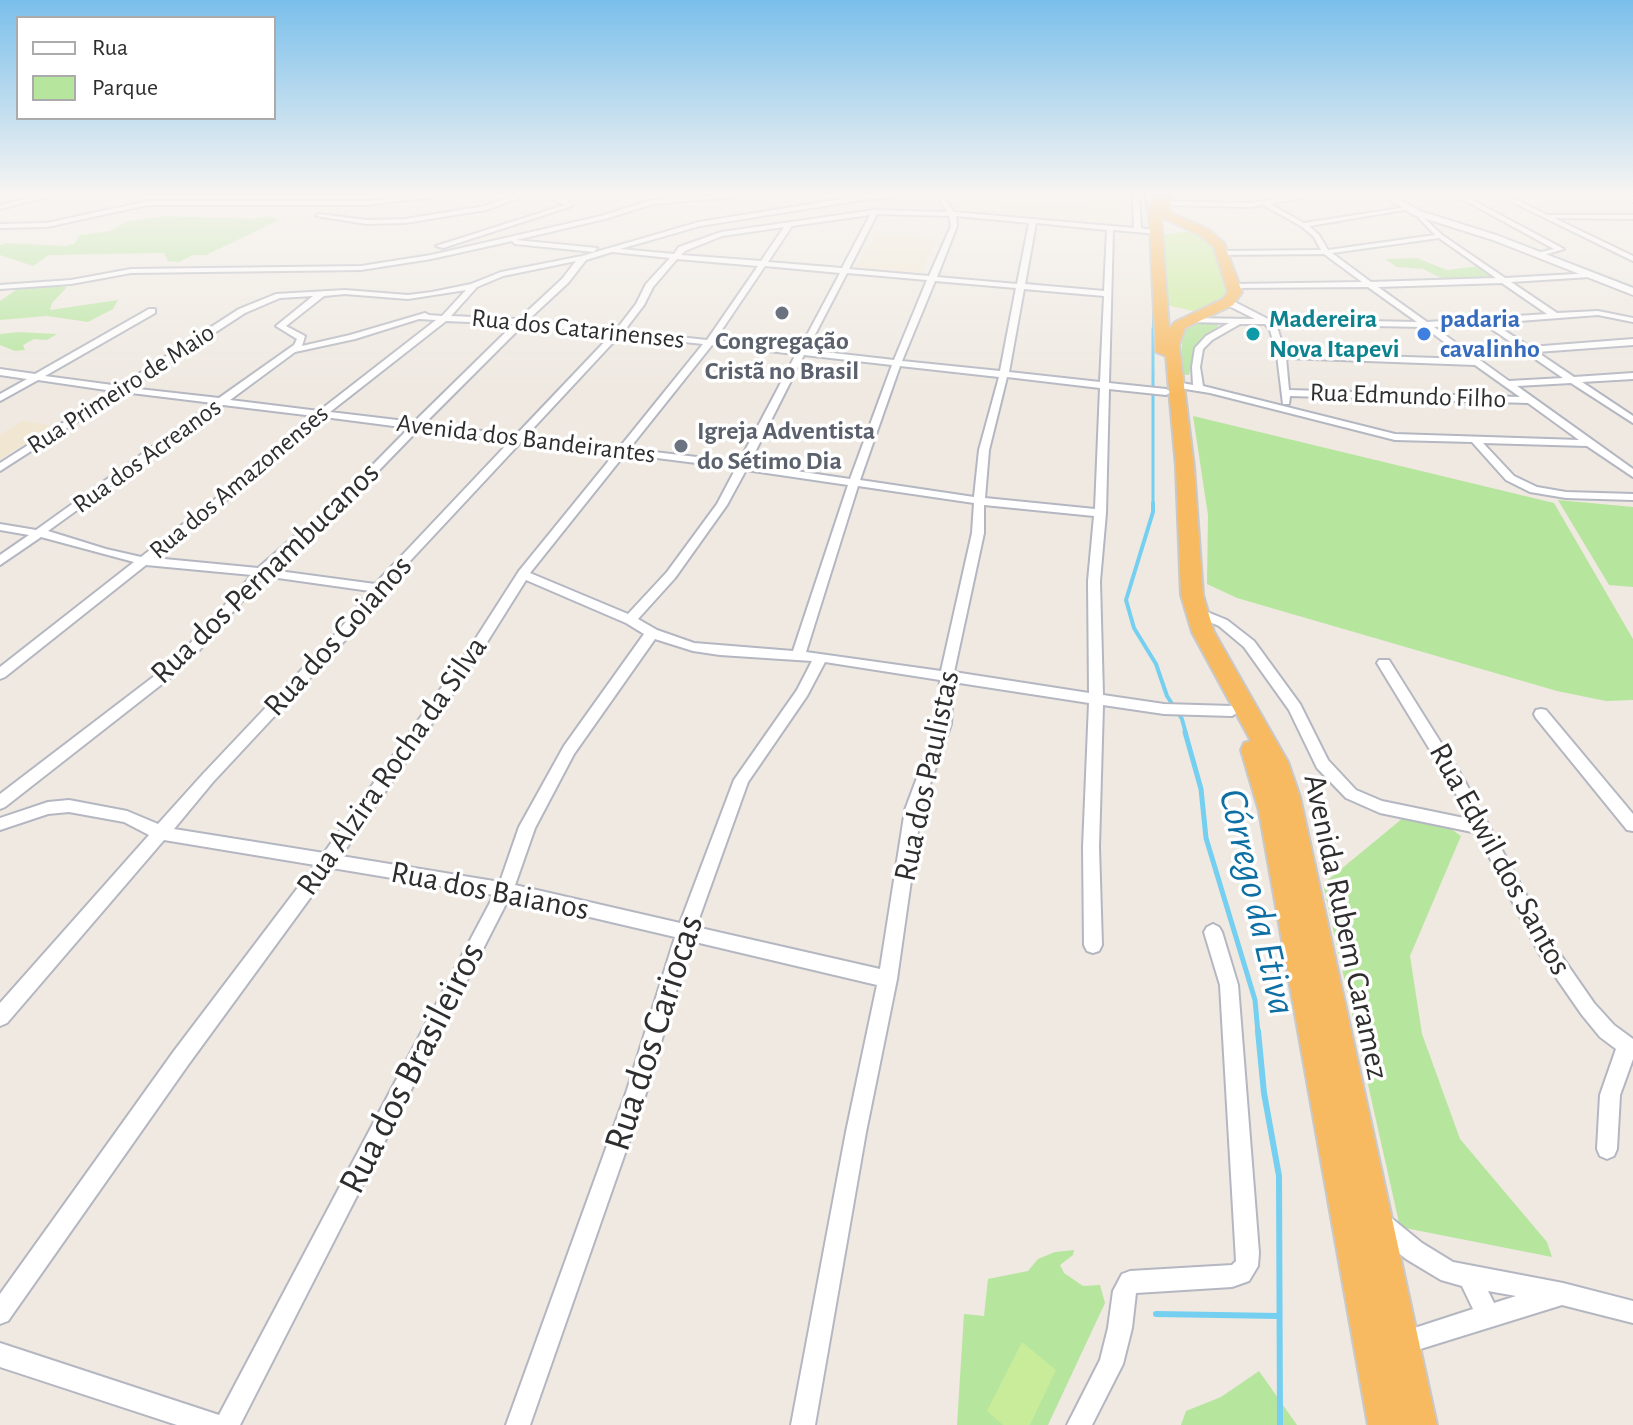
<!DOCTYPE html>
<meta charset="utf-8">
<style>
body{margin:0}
#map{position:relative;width:1633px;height:1425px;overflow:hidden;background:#efe9e1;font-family:"Alegreya Sans",sans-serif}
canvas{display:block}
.legend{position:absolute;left:16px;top:16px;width:260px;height:104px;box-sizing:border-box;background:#fff;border:2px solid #ababab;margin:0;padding:10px 14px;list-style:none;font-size:24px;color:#2e2e2e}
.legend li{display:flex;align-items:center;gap:16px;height:40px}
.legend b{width:40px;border:2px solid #ababab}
</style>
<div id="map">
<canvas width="1633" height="1425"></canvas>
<ul class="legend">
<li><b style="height:10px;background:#fff"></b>Rua</li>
<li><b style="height:22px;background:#b6e59e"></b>Parque</li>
</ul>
</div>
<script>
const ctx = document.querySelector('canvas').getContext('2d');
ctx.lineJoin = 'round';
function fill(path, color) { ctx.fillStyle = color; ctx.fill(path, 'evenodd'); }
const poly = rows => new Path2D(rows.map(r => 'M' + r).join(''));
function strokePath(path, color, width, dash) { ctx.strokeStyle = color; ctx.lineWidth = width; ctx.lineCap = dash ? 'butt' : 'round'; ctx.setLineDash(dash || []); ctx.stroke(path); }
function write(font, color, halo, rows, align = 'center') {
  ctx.font = font + ' "Alegreya Sans",sans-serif'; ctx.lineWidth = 7; ctx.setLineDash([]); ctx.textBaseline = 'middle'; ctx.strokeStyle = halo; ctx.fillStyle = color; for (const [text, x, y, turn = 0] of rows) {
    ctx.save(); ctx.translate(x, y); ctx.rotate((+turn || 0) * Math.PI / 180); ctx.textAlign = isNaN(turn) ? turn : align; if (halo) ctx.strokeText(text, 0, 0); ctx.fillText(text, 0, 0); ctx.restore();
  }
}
const education = poly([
 [1088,195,1122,195,1117,220,1123,224,960,210,960,197,1086,208],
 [876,234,936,239,922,273,854,267],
 [22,421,54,426,0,459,0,435]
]);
const green = poly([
 [167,216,253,219,270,216,279,220,206,255,193,255,179,262,168,261,164,253,49,255,33,266,0,255,0,245,6,243,64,246,74,244,80,235,110,231,128,221],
 [1417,258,1447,270,1480,266,1496,277,1445,280,1423,269,1397,267,1385,259],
 [48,286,67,287,52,303,50,310,118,300,113,309,88,322,47,316,0,320,0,301,17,289],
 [1193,322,1218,324,1218,327,1195,346,1189,375,1180,374,1183,331],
 [19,332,57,334,47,340,34,339,23,345,25,350,15,351,0,345,0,334],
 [1193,416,1554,503,1633,639,1633,700,1606,701,1557,691,1237,598,1207,584,1208,515],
 [1558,500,1633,507,1633,587,1609,585],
 [1403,818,1441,822,1461,836,1410,956,1422,1034,1460,1139,1547,1242,1552,1257,1400,1227,1323,884],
 [1074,1250,1073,1255,1060,1265,1064,1273,1083,1286,1100,1285,1105,1303,1048,1425,957,1425,964,1314,984,1316,988,1279,1028,1271,1038,1259,1055,1252],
 [1259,1371,1297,1425,1181,1425,1186,1411,1221,1397]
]);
const pitch = poly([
 [1195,230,1214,245,1230,291,1226,299,1198,312,1166,305,1164,235],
 [1022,1342,1056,1370,1030,1425,1003,1425,987,1411]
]);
const streamFar4 = poly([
 [1145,195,1150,228],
 [1153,289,1153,330]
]);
const streamFar3 = poly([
 [1153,328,1153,505]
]);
const streamFar2 = poly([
 [1153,503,1153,512,1126,600,1134,628,1156,664,1167,696,1182,719,1186,734]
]);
const streamFar1 = poly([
 [1185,732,1201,789,1206,838,1255,1000,1258,1033]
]);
const stream = poly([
 [1258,1031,1264,1093,1279,1176,1280,1425],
 [1156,1314,1279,1316]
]);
const minor = poly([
 [42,195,54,195,0,209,0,205,42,195],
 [425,195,450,195,366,205,148,205,47,227,0,228,0,224,47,223,148,201,366,201,425,195],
 [517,195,527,195,486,210,405,223,367,224,316,216,319,214,367,220,405,219,485,206,517,195],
 [542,195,553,195,567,200,572,206,443,248,436,246,565,205,542,195],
 [722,195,756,195,653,204,605,219,516,240,597,248,594,252,515,244,512,241,431,259,361,270,131,273,71,284,0,289,0,285,71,280,131,269,361,266,431,255,601,216,652,200,722,195],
 [867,195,932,195,868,199,700,226,620,249,674,254,679,247,721,232,875,210,947,212,937,195,943,195,954,212,1134,228,1133,195,1139,195,1141,228,1161,232,1158,234,1113,230,1109,383,1166,389,1171,392,1166,395,1109,389,1106,513,1100,581,1103,695,1164,704,1232,706,1239,711,1232,716,1164,714,1103,705,1099,847,1102,945,1099,951,1093,953,1087,951,1084,945,1083,847,1089,703,953,682,951,724,921,810,897,979,866,1132,815,1425,791,1425,846,1132,877,985,691,941,646,1093,530,1425,506,1425,626,1093,675,937,509,898,240,1425,177,1425,0,1367,0,1343,219,1415,494,895,332,868,188,1065,8,1321,0,1324,0,1294,174,1051,315,865,164,840,7,1023,0,1026,0,1003,149,835,124,822,69,812,48,814,0,830,0,818,48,802,69,800,127,811,158,824,203,774,340,629,370,591,264,576,196,654,171,677,5,807,0,809,0,794,161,671,186,648,252,575,146,565,5,677,0,679,0,667,134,562,41,537,0,565,0,555,29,535,0,530,0,524,36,530,213,403,123,392,0,471,0,463,113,391,38,380,0,401,0,394,27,379,0,375,0,369,35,374,149,309,155,309,155,313,45,376,120,386,239,309,276,294,345,290,408,295,432,292,471,284,501,272,582,256,699,222,867,195],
 [877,214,949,216,951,226,929,276,849,269,877,214],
 [870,215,842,268,768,262,792,226,870,215],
 [956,216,1029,223,1017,284,937,277,957,226,956,216],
 [1036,223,1107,230,1104,291,1025,284,1036,223],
 [784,227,761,261,681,255,685,251,722,236,784,227],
 [612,252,670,258,646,284,636,304,616,330,528,320,568,283,586,260,612,252],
 [677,259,758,266,707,340,624,331,644,305,653,287,677,259],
 [576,261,562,279,519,319,451,316,477,287,503,276,576,261],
 [765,266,840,273,799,350,715,340,765,266],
 [847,273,927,280,894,360,807,350,847,273],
 [935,281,1016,288,1000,371,902,361,935,281],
 [1024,289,1104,296,1100,382,1009,372,1024,289],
 [466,290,442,316,429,315,425,313,350,335,302,346,305,336,286,326,324,296,345,294,408,299,466,290],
 [313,296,276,326,297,339,294,345,219,398,130,388,245,313,280,298,313,296],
 [419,319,436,320,319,411,230,400,295,352,355,339,419,319],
 [446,321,514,324,414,422,330,412,446,321],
 [523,325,612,334,516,435,424,424,523,325],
 [620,335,703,344,619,448,526,436,620,335],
 [712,345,796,354,739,462,629,449,712,345],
 [804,355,892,365,850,479,749,464,804,355],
 [900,366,999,377,979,450,974,497,860,480,900,366],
 [1007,377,1100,388,1095,509,985,498,989,450,1007,377],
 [223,405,314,416,214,500,141,557,106,549,48,531,223,405],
 [324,417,409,428,348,490,258,568,154,558,222,504,324,417],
 [419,429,511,440,375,584,271,570,356,494,419,429],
 [521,442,615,453,519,571,469,649,324,853,174,829,213,782,350,635,382,591,521,442],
 [625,454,736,468,717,504,667,572,628,614,530,573,625,454],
 [746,470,848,485,793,651,694,643,657,630,638,619,675,578,727,505,746,470],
 [858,486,974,503,972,533,941,671,806,652,858,486],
 [984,505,1094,516,1088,581,1089,693,954,672,984,533,984,505],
 [526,580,626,623,644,634,564,746,519,827,500,882,341,856,479,655,526,580],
 [655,639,693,651,720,655,812,661,797,690,734,780,680,923,515,885,535,828,574,754,655,639],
 [825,662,940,680,937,724,905,810,880,969,696,927,748,782,807,696,825,662],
 [1300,195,1317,195,1270,204,1304,223,1407,207,1410,209,1309,226,1319,235,1328,250,1435,235,1415,214,1417,211,1442,235,1505,278,1593,273,1594,275,1590,277,1511,282,1557,313,1598,311,1633,318,1633,322,1598,315,1493,323,1530,347,1633,339,1633,345,1537,352,1574,377,1633,373,1633,379,1582,382,1633,416,1633,423,1571,383,1517,386,1633,469,1633,477,1587,446,1483,443,1514,476,1537,487,1566,492,1633,494,1633,500,1566,498,1530,492,1506,480,1472,442,1395,440,1210,393,1173,387,1173,383,1176,382,1193,385,1192,367,1195,348,1206,336,1229,323,1189,322,1185,320,1186,318,1255,319,1225,304,1225,300,1231,300,1268,319,1417,322,1368,287,1231,288,1230,286,1234,284,1362,282,1324,254,1220,255,1223,251,1321,250,1314,237,1301,226,1263,205,1250,207,1163,205,1160,203,1163,201,1250,203,1300,195],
 [1439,238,1496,278,1371,282,1332,253,1439,238],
 [1502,283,1547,314,1427,322,1378,287,1502,283],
 [1483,323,1563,378,1509,381,1434,327,1483,323],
 [1240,324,1265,324,1270,330,1277,355,1283,404,1289,404,1290,396,1528,403,1579,440,1395,434,1203,386,1200,367,1203,349,1212,340,1240,324],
 [1274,324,1424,327,1467,359,1285,353,1278,330,1274,324],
 [1286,358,1475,365,1520,397,1289,390,1286,358],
 [1455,195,1463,195,1564,249,1537,257,1537,253,1554,249,1455,195],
 [1498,195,1507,195,1547,215,1633,215,1633,219,1554,218,1633,256,1633,261,1498,195],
 [1621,195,1633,197,1633,202,1631,201,1621,195],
 [1195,607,1227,620,1254,641,1300,704,1328,760,1356,790,1382,801,1469,819,1452,786,1377,663,1379,660,1389,660,1463,778,1551,941,1594,1003,1614,1025,1633,1039,1633,1059,1620,1095,1617,1149,1614,1156,1607,1159,1600,1156,1597,1149,1600,1095,1616,1049,1600,1037,1582,1015,1539,953,1477,833,1380,813,1346,798,1317,768,1289,710,1244,647,1219,626,1191,614,1189,611,1195,607],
 [1541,709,1546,710,1633,814,1633,831,1627,830,1536,718,1534,714,1536,710,1541,709],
 [1213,924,1219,927,1222,932,1238,985,1259,1253,1258,1266,1249,1281,1232,1287,1136,1293,1132,1328,1123,1364,1092,1425,1067,1425,1100,1360,1108,1328,1113,1291,1122,1274,1130,1271,1232,1265,1236,1261,1220,985,1204,932,1207,927,1213,924],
 [1381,1213,1389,1216,1422,1243,1453,1262,1563,1283,1633,1301,1633,1323,1562,1305,1401,1355,1393,1351,1389,1343,1393,1335,1473,1309,1462,1286,1441,1280,1406,1259,1373,1232,1370,1224,1373,1216,1381,1213],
 [1488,1291,1516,1296,1494,1303,1488,1291]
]);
const tertiary = poly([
 [1382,195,1392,195,1420,211,1499,236,1633,288,1633,295,1493,240,1414,215,1382,195]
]);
const trunk = poly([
 [1154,195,1172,195,1169,212,1208,229,1224,243,1242,292,1233,305,1185,328,1179,345,1194,467,1203,595,1214,632,1288,762,1300,797,1437,1425,1368,1425,1259,811,1241,750,1244,743,1251,741,1192,632,1181,595,1176,467,1166,356,1156,352,1149,210,1154,195],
 [1161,217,1200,235,1214,247,1228,292,1223,299,1175,322,1169,329,1161,217]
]);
const markers = [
 [782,313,8,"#6b7280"],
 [1253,334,8,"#0f9aa8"],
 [1424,334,8,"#3f7fe0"],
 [681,446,8,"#6b7280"]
];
const farCulturenames = [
 ["Madereira",1269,319],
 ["Nova Itapevi",1269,349]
];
const farShopnames = [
 ["padaria",1440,319],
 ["cavalinho",1440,349]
];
const farStreetnames = [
 ["Rua dos Catarinenses",578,329,6],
 ["Rua Primeiro de Maio",121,389,-33],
 ["Rua Edmundo Filho",1408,396,2],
 ["Avenida dos Bandeirantes",526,439,7],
 ["Rua dos Acreanos",147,456,-36],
 ["Rua dos Amazonenses",239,482,-40]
];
const farWorshipnames = [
 ["Congregação",782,341],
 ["Cristã no Brasil",782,371],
 ["Igreja Adventista",697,431,"left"],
 ["do Sétimo Dia",697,461,"left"]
];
const streetNames = [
 ["Rua dos Pernambucanos",265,573,-44],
 ["Rua dos Goianos",338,636,-48],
 ["Rua Alzira Rocha da Silva",392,766,-55],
 ["Rua dos Paulistas",927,776,-78],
 ["Rua Edwil dos Santos",1500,859,61],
 ["Rua dos Baianos",490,891,11],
 ["Avenida Rubem Caramez",1346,927,78]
];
const nearStreetnames = [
 ["Rua dos Cariocas",654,1033,-72],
 ["Rua dos Brasileiros",412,1068,-63]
];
const nearWaternames = [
 ["Córrego da Etiva",1257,902,77]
];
fill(education, '#f0e6d1');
fill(green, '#b6e59e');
fill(pitch, '#c9ec9a');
strokePath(streamFar4, '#75cff0', 2);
strokePath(streamFar3, '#75cff0', 3);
strokePath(streamFar2, '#75cff0', 4);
strokePath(streamFar1, '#75cff0', 5);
strokePath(stream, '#75cff0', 6);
strokePath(minor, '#b4b7c1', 4);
strokePath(tertiary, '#b4b7c1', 4);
strokePath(trunk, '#c9c9c9', 4);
fill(minor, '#fff');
fill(tertiary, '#fff');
fill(trunk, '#f8ba60');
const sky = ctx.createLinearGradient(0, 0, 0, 395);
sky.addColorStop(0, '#7abfeb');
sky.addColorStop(0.49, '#f8f5f2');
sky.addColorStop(1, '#f8f5f200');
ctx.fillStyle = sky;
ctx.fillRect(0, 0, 1633, 395);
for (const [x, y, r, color] of markers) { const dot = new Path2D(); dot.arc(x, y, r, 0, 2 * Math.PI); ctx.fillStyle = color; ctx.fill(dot); strokePath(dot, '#fff', 3); }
write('bold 26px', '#0d838f', '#fff', farCulturenames, 'left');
write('bold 26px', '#366cbe', '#fff', farShopnames, 'left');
write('26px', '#2e2e2e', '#fff', farStreetnames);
write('bold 26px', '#5b616d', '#fff', farWorshipnames);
write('32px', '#2e2e2e', '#fff', streetNames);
write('38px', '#2e2e2e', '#fff', nearStreetnames);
write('italic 40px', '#0d6fa3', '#fff', nearWaternames);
</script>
